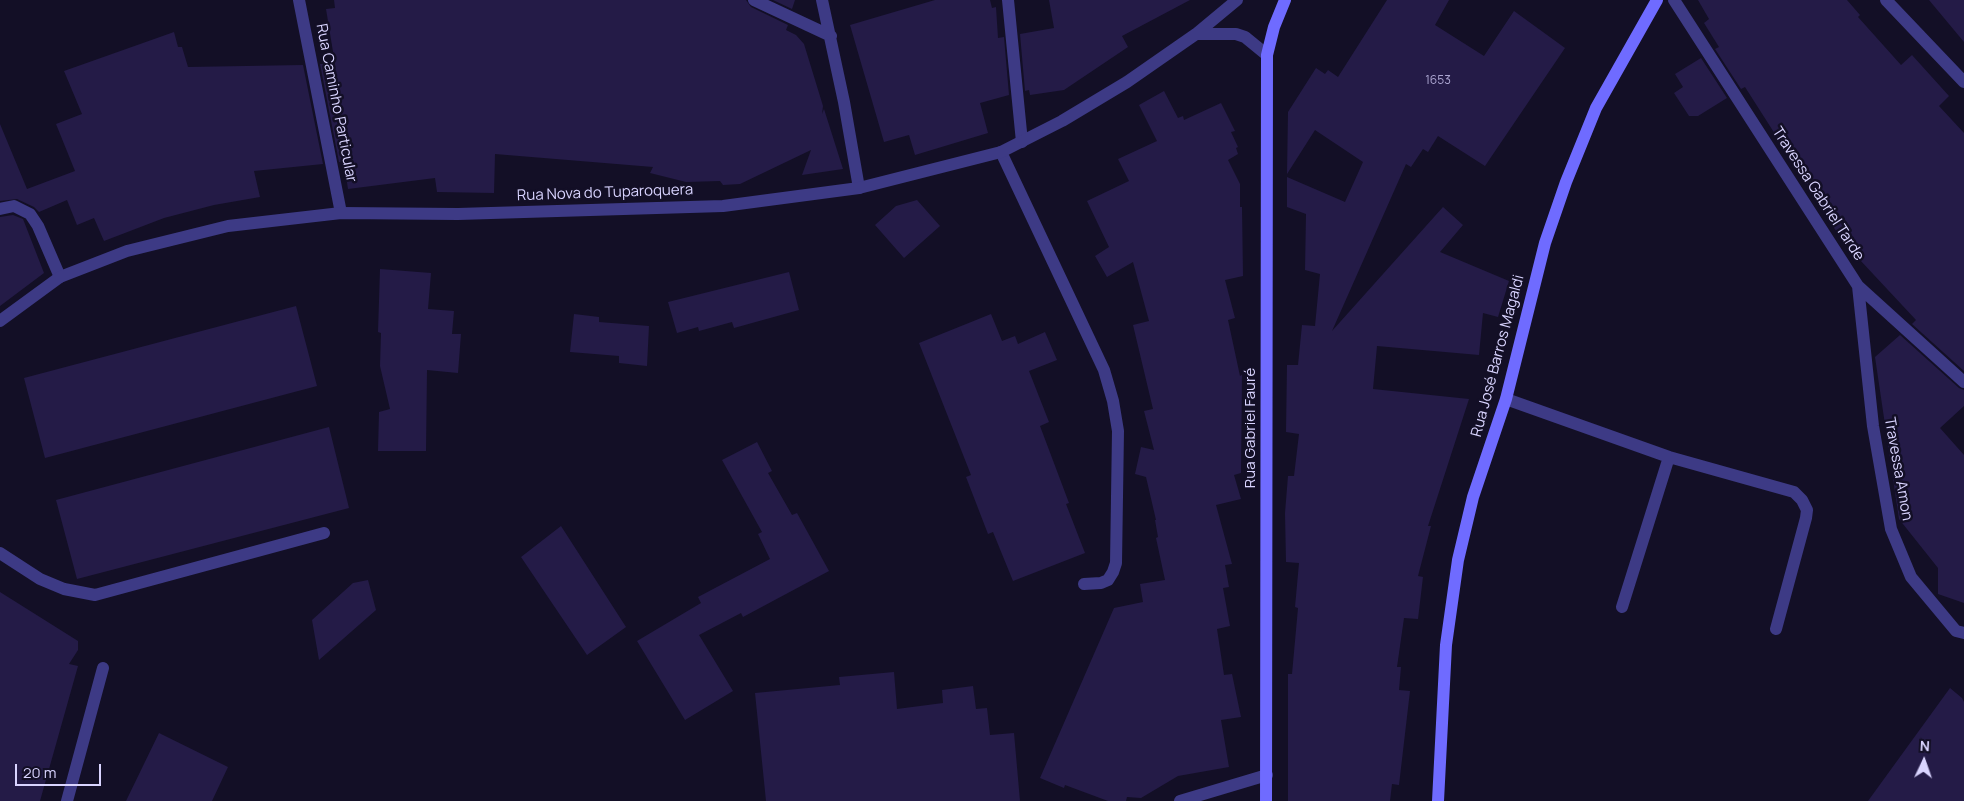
<!DOCTYPE html>
<meta charset="utf-8">
<style>
body{margin:0}
#map{position:relative;width:1964px;height:801px;overflow:hidden;background:#130f26;font-family:Manrope,sans-serif}
canvas{display:block}
.north{position:absolute;left:1899px;top:736px;width:50px;height:50px;-webkit-text-stroke:4px #130f26;paint-order:stroke;rotate:3deg;font-size:14px;font-weight:700;line-height:20px;text-align:center;color:#d9d4ff}
.north::after{content:'';display:block;margin:auto;width:18px;height:22px;background:#d9d4ff;clip-path:polygon(50% 0,100% 100%,50% 72%,0 100%)}
.scale{position:absolute;left:15px;top:764px;width:86px;height:22px;box-sizing:border-box;border:2px solid #d9d4ff;border-top:0;padding-left:6px;font-size:15px;line-height:18px;white-space:nowrap;color:#d9d4ff;-webkit-text-stroke:4px #130f26;paint-order:stroke}
</style>
<div id="map">
<canvas width="1964" height="801"></canvas>
<div class="north">N</div>
<div class="scale">20 m</div>
</div>
<script>
const ctx = document.querySelector('canvas').getContext('2d');
ctx.lineJoin = 'round';
function fill(path, color) { ctx.fillStyle = color; ctx.fill(path, 'evenodd'); }
const poly = rows => new Path2D(rows.map(r => 'M' + r).join(''));
function strokePath(path, color, width, dash) { ctx.strokeStyle = color; ctx.lineWidth = width; ctx.lineCap = dash ? 'butt' : 'round'; ctx.setLineDash(dash || []); ctx.stroke(path); }
function write(font, color, halo, rows, align = 'center') {
  ctx.font = font + ' Manrope,sans-serif'; ctx.lineWidth = 5; ctx.setLineDash([]); ctx.textBaseline = 'middle'; ctx.strokeStyle = halo; ctx.fillStyle = color; for (const [text, x, y, turn = 0] of rows) {
    ctx.save(); ctx.translate(x, y); ctx.rotate((+turn || 0) * Math.PI / 180); ctx.textAlign = isNaN(turn) ? turn : align; if (halo) ctx.strokeText(text, 0, 0); ctx.fillText(text, 0, 0); ctx.restore();
  }
}
const building = poly([
 [334,0,746,0,751,7,788,25,786,30,796,35,804,44,823,106,822,114,824,109,843,169,802,175,811,150,740,184,723,185,720,181,686,182,650,173,653,167,495,154,494,193,437,192,435,178,348,189,344,162,339,162,320,64,335,64,326,9,335,8],
 [773,0,795,0,792,9],
 [935,0,990,0,992,8,996,7,998,38,1004,37,1009,95,980,103,988,133,915,155,909,135,884,142,850,25],
 [1049,0,1190,0,1122,36,1128,47,1064,90,1030,95,1029,90,1025,91,1020,34,1054,28],
 [1387,0,1449,0,1435,25,1484,56,1514,11,1565,48,1485,166,1438,136,1428,152,1423,149,1411,167,1406,164,1332,331,1443,207,1463,225,1440,252,1509,281,1498,317,1483,313,1479,355,1377,346,1373,389,1469,399,1428,526,1431,526,1418,576,1423,577,1418,619,1404,618,1397,667,1401,667,1399,690,1410,691,1399,785,1392,784,1390,801,1288,801,1288,674,1292,674,1298,608,1295,607,1299,563,1286,562,1285,513,1288,476,1294,476,1299,434,1286,432,1287,365,1298,365,1302,325,1315,326,1320,274,1305,270,1306,214,1287,207,1287,177,1345,202,1363,162,1315,130,1287,174,1288,112,1316,68,1325,74,1328,70,1338,77],
 [1698,0,1847,0,1860,15,1858,17,1901,65,1912,55,1949,96,1939,106,1964,133,1964,371,1912,324,1916,320,1846,245,1825,215,1826,214,1745,87,1741,89,1715,49,1719,47,1704,23,1709,19],
 [1929,0,1964,0,1964,42],
 [174,32,178,47,182,47,188,67,303,65,323,164,254,171,260,197,214,205,164,218,104,241,94,218,77,225,67,200,39,212,34,207,17,199,0,201,0,124,27,189,75,171,56,124,82,114,64,71],
 [1701,58,1727,98,1698,116,1689,116,1674,93,1683,87,1675,74],
 [1164,91,1178,118,1183,116,1184,120,1221,103,1235,131,1231,132,1238,147,1236,148,1238,154,1228,160,1240,184,1240,207,1242,207,1243,276,1225,280,1235,318,1228,320,1240,376,1242,375,1241,473,1234,475,1241,499,1216,505,1232,564,1225,565,1229,587,1223,588,1230,626,1217,629,1224,675,1232,674,1241,717,1221,720,1229,767,1178,776,1141,798,1127,797,1126,801,1108,801,1065,785,1064,788,1040,778,1114,608,1143,602,1140,584,1165,580,1156,538,1158,537,1155,520,1156,520,1146,477,1135,474,1141,447,1154,450,1144,411,1153,409,1133,325,1149,321,1133,262,1107,277,1095,256,1109,247,1087,201,1129,181,1118,159,1157,141,1139,105],
 [917,200,940,226,904,258,875,225,896,206],
 [13,215,23,219,44,273,0,306,0,217],
 [380,269,431,273,428,309,454,311,452,334,461,334,458,373,427,370,426,451,378,451,379,412,390,409,380,366,381,333,378,332],
 [789,272,799,310,734,328,732,322,699,331,698,327,677,333,668,302],
 [296,306,317,386,45,458,24,378],
 [574,314,599,317,599,322,649,326,647,366,619,363,619,356,570,352],
 [991,314,1002,341,1015,336,1018,344,1045,332,1057,360,1029,371,1049,422,1040,426,1069,503,1066,504,1085,553,1013,581,993,532,988,534,966,477,971,475,919,343],
 [1900,335,1959,388,1964,390,1964,406,1940,428,1964,455,1964,603,1938,594,1938,568,1899,519,1875,357],
 [329,427,349,508,77,579,56,500],
 [757,442,772,471,768,473,792,515,797,513,829,571,743,617,741,613,699,635,733,691,685,720,637,641,701,603,698,597,770,559,758,534,762,532,722,460],
 [561,526,626,627,587,655,521,557],
 [368,580,376,610,319,660,312,620,353,583],
 [0,592,78,641,78,650,69,664,78,666,40,801,0,801],
 [894,672,897,709,943,703,942,690,973,686,976,709,987,708,990,735,1014,733,1020,801,766,801,755,693,840,685,839,677],
 [1950,688,1962,698,1964,702,1964,801,1868,801],
 [159,733,228,767,212,801,126,801]
]);
const minor = poly([
 [299,0,341,213],
 [754,0,831,36],
 [822,0,844,102,859,188],
 [1008,0,1022,142],
 [1674,0,1858,286,1964,382],
 [1886,0,1964,82],
 [1001,152,1104,370,1113,401,1118,431,1116,563,1113,572,1108,580,1101,583,1084,584],
 [0,209,14,206,30,214,38,226,60,277],
 [1858,286,1873,426,1891,529,1911,577,1956,631,1964,633],
 [1506,399,1669,457,1794,492,1802,500,1807,510,1806,518,1776,629],
 [0,553,40,579,64,589,95,595,324,533],
 [1622,607,1669,457],
 [67,801,103,668],
 [1180,801,1267,775]
]);
const tertiary = poly([
 [1196,34,1236,34,1245,37,1267,55],
 [0,321,60,277,127,251,228,226,341,213,458,214,723,206,859,188,1001,152,1062,121,1127,82,1196,34,1237,0]
]);
const secondary = poly([
 [1266,801,1267,55,1274,27,1285,0],
 [1438,801,1446,645,1458,560,1473,497,1506,399,1545,243,1566,182,1596,108,1657,0]
]);
const numberNames = [
 ["1653",1438,81]
];
const streetNames = [
 ["Rua Caminho Particular",336,103,79],
 ["Rua Nova do Tuparoquera",605,193,-2],
 ["Travessa Gabriel Tarde",1818,194,57],
 ["Rua José Barros Magaldi",1498,356,-75],
 ["Rua Gabriel Fauré",1251,428,-90],
 ["Travessa Amon",1898,469,80]
];
fill(building, '#241b47');
strokePath(minor, '#3d3a85', 12);
strokePath(tertiary, '#3d3a85', 12);
strokePath(secondary, '#6f6bff', 12);
write('12px', '#aca6d1', null, numberNames);
write('15px', '#d9d4ff', '#130f26', streetNames);
</script>
